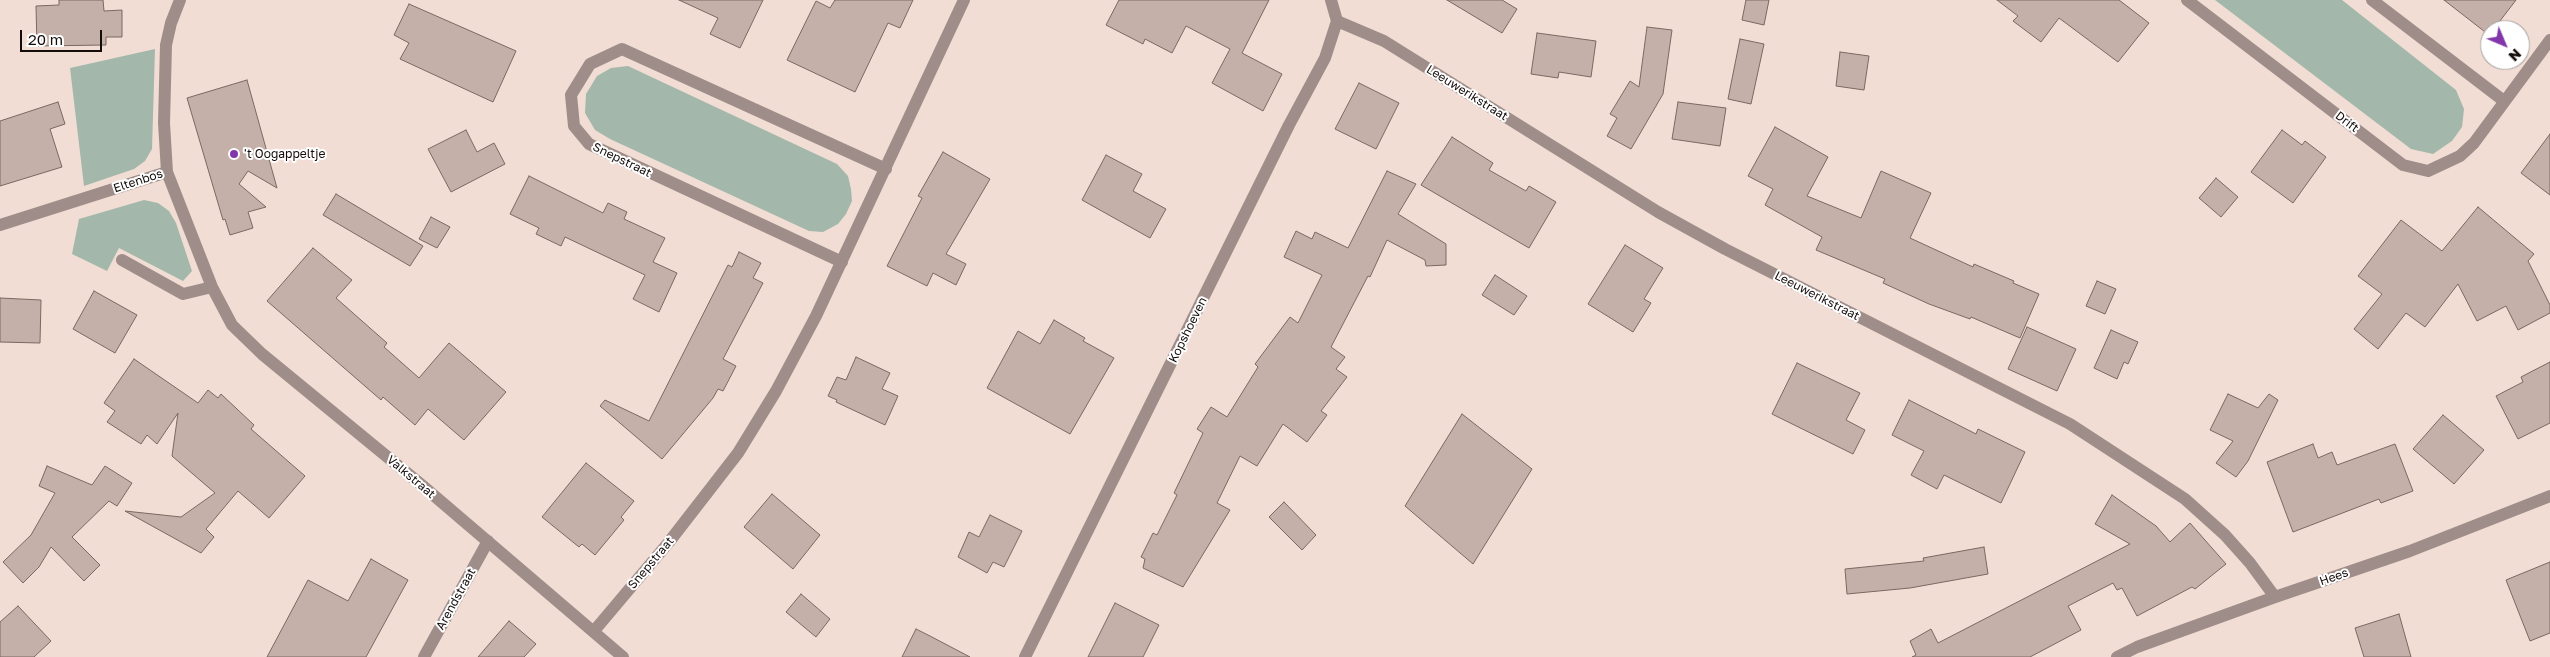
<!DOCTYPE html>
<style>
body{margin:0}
#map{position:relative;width:2550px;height:657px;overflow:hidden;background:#f1ddd4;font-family:"Golos Text",sans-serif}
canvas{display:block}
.north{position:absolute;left:2480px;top:20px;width:50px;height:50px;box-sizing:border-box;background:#fff;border:1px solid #a19e9d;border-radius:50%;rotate:135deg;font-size:14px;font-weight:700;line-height:20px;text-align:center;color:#130c0a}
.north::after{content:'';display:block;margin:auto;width:18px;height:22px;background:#8137a9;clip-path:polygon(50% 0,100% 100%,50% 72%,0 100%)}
.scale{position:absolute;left:20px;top:30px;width:82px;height:22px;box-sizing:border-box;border:2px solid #130c0a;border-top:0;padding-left:6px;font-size:15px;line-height:18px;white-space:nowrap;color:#130c0a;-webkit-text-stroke:4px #fff;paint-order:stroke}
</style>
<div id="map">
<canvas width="2550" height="657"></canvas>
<div class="north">N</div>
<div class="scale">20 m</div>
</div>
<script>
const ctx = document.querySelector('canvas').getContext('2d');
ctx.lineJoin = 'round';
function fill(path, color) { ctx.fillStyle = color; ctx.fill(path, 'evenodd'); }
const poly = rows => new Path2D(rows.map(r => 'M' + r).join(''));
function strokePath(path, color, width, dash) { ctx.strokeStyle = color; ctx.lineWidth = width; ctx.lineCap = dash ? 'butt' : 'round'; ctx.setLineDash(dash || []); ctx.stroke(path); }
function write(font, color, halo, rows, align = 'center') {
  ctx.font = font + ' "Golos Text",sans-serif'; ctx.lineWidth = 4; ctx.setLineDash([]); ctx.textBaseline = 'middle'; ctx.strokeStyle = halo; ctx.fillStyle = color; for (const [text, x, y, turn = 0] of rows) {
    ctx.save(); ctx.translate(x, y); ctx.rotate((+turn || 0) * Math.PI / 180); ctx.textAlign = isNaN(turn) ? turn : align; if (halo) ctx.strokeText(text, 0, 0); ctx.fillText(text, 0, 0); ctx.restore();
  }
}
const green = poly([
 [2215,0,2342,0,2456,90,2464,109,2462,127,2452,141,2433,154,2411,149],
 [155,49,152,149,145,161,134,169,84,186,70,68],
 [628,66,837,164,848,176,851,189,852,201,846,214,838,224,823,232,809,231,610,139,595,130,585,113,586,94,597,76,611,68],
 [144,200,158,203,169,211,176,223,192,271,183,281,119,248,107,271,72,254,79,219]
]);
const building = poly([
 [59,0,103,0,104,11,122,10,122,37,106,37,106,45,37,46,36,6,59,5,59,0],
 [679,0,763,0,740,48,710,34,718,18,679,0],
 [835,0,913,0,900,28,888,23,855,92,787,60,816,1,830,8,835,0],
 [1119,0,1269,0,1242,53,1282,74,1263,111,1212,83,1230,49,1186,26,1172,53,1145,39,1143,44,1106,25,1119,0],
 [1447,0,1502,0,1517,9,1502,33,1447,0],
 [1746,0,1769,0,1764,25,1742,20,1746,0],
 [1997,0,2119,0,2149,23,2118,62,2059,18,2041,42,2013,21,2018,16,1997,0],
 [2444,0,2516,0,2493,30,2490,30,2489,35,2444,0],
 [409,4,516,51,493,102,400,59,409,43,394,35,409,4],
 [1647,27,1672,30,1663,94,1631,149,1607,136,1617,118,1610,114,1630,81,1639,87,1647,27],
 [1537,33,1596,41,1591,77,1559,72,1558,78,1531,74,1537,33],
 [1740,39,1764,44,1751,104,1728,99,1740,39],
 [1840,52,1869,56,1864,90,1836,86,1840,52],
 [247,80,277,188,248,171,239,184,266,207,248,212,253,228,230,235,225,219,223,220,187,98,247,80],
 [1359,83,1399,103,1376,149,1335,129,1359,83],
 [58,102,65,124,50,129,62,167,0,186,0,121,58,102],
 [1678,102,1726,108,1720,146,1672,139,1678,102],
 [1775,127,1828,157,1807,196,1861,218,1881,171,1931,193,1910,238,1973,267,1974,264,2014,281,2013,283,2039,294,2020,338,1971,317,1970,319,1929,304,1883,283,1885,279,1816,250,1822,237,1765,205,1773,189,1748,176,1775,127],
 [466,130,477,152,494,143,505,164,451,192,428,149,466,130],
 [2282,130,2302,145,2305,141,2326,157,2293,203,2251,172,2282,130],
 [2550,134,2550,195,2521,173,2550,134],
 [1452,137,1493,163,1489,170,1526,191,1529,186,1556,202,1529,248,1421,185,1452,137],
 [943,152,990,179,946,254,966,264,956,285,933,273,927,286,887,266,922,198,918,196,943,152],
 [1106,155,1142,174,1133,191,1166,209,1150,238,1082,200,1106,155],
 [1387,171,1416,184,1398,214,1446,244,1446,265,1426,266,1425,260,1387,240,1370,277,1368,276,1331,347,1345,357,1336,369,1347,377,1321,411,1327,415,1307,442,1283,424,1257,466,1240,456,1217,503,1230,510,1183,587,1143,568,1145,559,1141,557,1153,533,1157,535,1177,495,1174,493,1203,433,1197,429,1211,407,1227,417,1258,367,1255,364,1290,317,1298,323,1322,275,1284,257,1296,231,1312,239,1315,232,1348,248,1387,171],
 [529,176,603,213,608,203,627,212,624,219,665,238,653,262,677,273,659,312,633,299,645,275,565,237,561,246,536,234,539,228,510,214,529,176],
 [2216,178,2238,197,2221,217,2199,198,2216,178],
 [336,194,423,246,410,266,323,215,336,194],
 [2478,207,2534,254,2528,261,2550,305,2550,313,2518,330,2506,306,2477,321,2458,284,2425,327,2406,313,2378,349,2354,329,2382,294,2358,276,2401,220,2442,251,2478,207],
 [431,217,450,227,437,248,419,239,431,217],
 [1625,245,1663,268,1644,299,1651,303,1633,332,1588,304,1625,245],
 [313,248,352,280,336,298,387,343,384,347,419,378,449,343,506,392,464,440,428,409,415,425,383,397,381,400,267,301,313,248],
 [739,252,761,263,753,278,763,283,723,359,736,366,723,391,718,389,713,398,662,459,600,406,605,400,649,421,728,265,732,267,739,252],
 [1495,275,1527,296,1514,315,1482,295,1495,275],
 [2097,281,2116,289,2105,314,2086,306,2097,281],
 [94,291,137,315,115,353,73,329,94,291],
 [0,298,41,300,40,343,0,342,0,298],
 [1054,320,1085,338,1083,341,1114,358,1070,434,987,388,1018,331,1040,344,1054,320],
 [2027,327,2076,349,2057,391,2008,369,2027,327],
 [2111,330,2138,342,2128,364,2124,362,2117,379,2094,368,2111,330],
 [856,357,890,373,882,389,898,396,885,425,836,402,837,400,828,396,837,377,846,380,856,357],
 [134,359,198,403,208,390,218,398,221,394,254,425,251,429,305,476,269,518,238,491,206,529,214,537,201,553,125,511,181,517,215,493,172,456,178,413,157,444,147,435,141,444,107,422,115,411,104,403,134,359],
 [2550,362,2550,423,2518,439,2496,396,2523,382,2521,377,2550,362],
 [1797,363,1860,393,1846,420,1865,430,1853,454,1772,414,1797,363],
 [2228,394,2258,408,2269,394,2278,400,2248,461,2236,477,2216,463,2233,441,2210,430,2228,394],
 [1909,400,1976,434,1978,429,2025,452,2001,503,1944,475,1937,489,1911,475,1924,451,1892,435,1909,400],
 [1462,414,1532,469,1473,564,1405,506,1462,414],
 [2443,415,2484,450,2454,484,2413,449,2443,415],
 [2313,444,2318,458,2332,452,2337,465,2395,444,2413,491,2381,503,2379,499,2293,532,2267,462,2313,444],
 [586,463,634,501,621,517,624,520,595,555,582,544,579,547,542,517,586,463],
 [47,466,92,485,105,466,132,483,117,506,109,501,72,537,100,565,84,581,51,547,39,567,23,583,3,562,31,535,55,493,39,486,47,466],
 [772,494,820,535,793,569,744,527,772,494],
 [2112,495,2156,526,2170,542,2190,523,2226,564,2195,589,2192,587,2137,616,2122,588,2117,590,2113,583,2068,606,2081,630,2030,657,1912,657,1916,655,1910,641,1931,629,1938,643,2130,544,2095,524,2112,495],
 [1284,502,1316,535,1302,550,1269,517,1284,502],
 [990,515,1022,531,1004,567,993,562,987,573,958,557,969,532,979,537,990,515],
 [1984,547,1988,574,1910,588,1847,594,1845,569,1924,561,1923,558,1984,547],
 [371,559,408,580,366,657,267,657,308,580,348,601,371,559],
 [2550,562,2550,633,2530,641,2506,580,2550,562],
 [801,594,830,619,816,637,786,612,801,594],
 [1115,603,1159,625,1143,657,1088,657,1115,603],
 [18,606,51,641,34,657,0,657,0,622,18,606],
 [2399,614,2411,657,2364,657,2355,628,2399,614],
 [509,621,536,644,524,657,478,657,509,621],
 [916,629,930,636,970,657,902,657,916,629]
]);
const minor = poly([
 [180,0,171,23,166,45,164,123,167,172,212,287,232,325,262,354,424,487,623,657],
 [2187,0,2403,165,2428,171,2460,156,2474,143,2550,40],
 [2372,0,2504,101],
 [1337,21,1384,41,1658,212,1725,249,2070,424,2185,499,2225,535,2250,563,2275,597],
 [0,225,167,172],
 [122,260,183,294,212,287],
 [842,262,589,144,574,126,571,95,590,64,622,49,886,169],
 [594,631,669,542,738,453,776,391,816,316,964,0],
 [424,657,488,541],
 [1025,657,1289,125,1325,58,1337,21,1331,0],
 [2117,657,2137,647,2275,597,2410,551,2550,496]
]);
const markers = [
 [234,154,5,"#8137a9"]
];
const streetNames = [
 ["Leeuwerikstraat",1467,93,32],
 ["Drift",2347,122,37],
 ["Snepstraat",622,160,26],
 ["Eltenbos",138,181,-18],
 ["Leeuwerikstraat",1817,296,27],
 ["Kopshoeven",1188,330,-64],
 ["Valkstraat",411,477,40],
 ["Snepstraat",651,563,-50],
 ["Hees",2334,577,-19],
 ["Arendstraat",456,599,-61]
];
const poiNames = [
 ["'t Oogappeltje",244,154]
];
fill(green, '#a3b8ab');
fill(building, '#c4b0a8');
strokePath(building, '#7a6860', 1);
strokePath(minor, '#9f8d8a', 12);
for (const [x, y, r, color] of markers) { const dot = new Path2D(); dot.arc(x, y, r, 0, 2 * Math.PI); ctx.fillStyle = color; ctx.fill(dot); strokePath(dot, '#fff', 2); }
write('12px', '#130c0a', '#fff', streetNames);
write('12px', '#130c0a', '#fff', poiNames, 'left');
</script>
